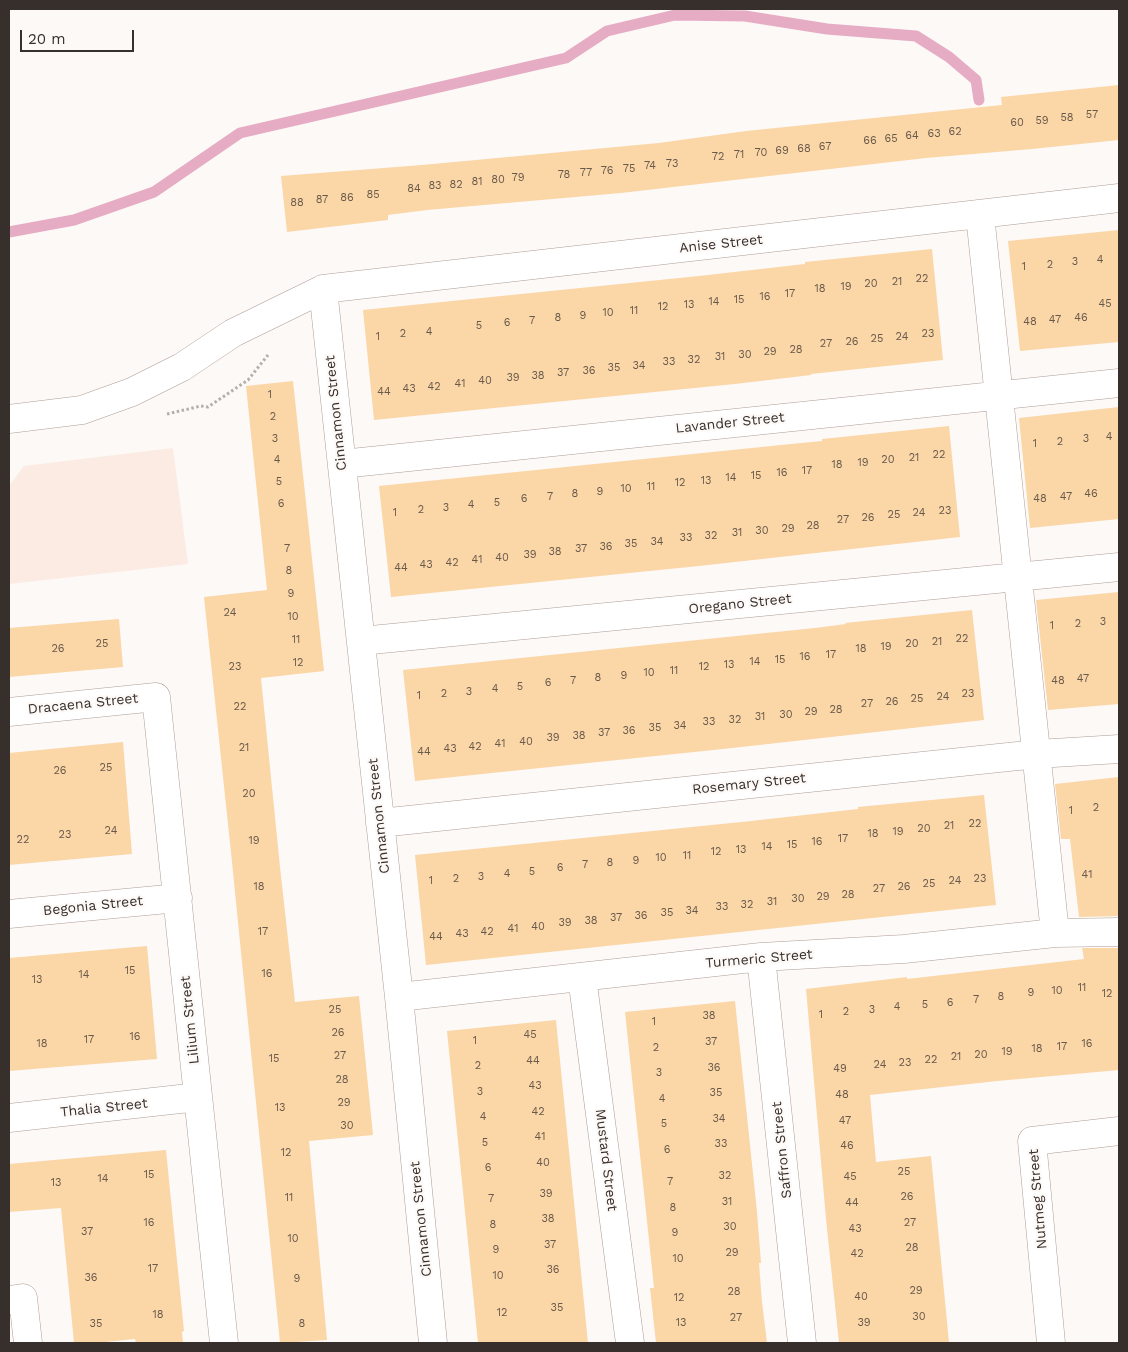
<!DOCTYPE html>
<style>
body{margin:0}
#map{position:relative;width:1128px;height:1352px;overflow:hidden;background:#fdf9f7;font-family:"Work Sans",sans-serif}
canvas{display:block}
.frame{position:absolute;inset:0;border:10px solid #372f2c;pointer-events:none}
.scale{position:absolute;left:20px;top:30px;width:114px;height:22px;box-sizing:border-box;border:2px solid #372f2c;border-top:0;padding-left:6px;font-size:15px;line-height:18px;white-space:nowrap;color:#372f2c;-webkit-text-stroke:4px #fdf9f7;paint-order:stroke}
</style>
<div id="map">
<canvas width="1128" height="1352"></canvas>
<div class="frame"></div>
<div class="scale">20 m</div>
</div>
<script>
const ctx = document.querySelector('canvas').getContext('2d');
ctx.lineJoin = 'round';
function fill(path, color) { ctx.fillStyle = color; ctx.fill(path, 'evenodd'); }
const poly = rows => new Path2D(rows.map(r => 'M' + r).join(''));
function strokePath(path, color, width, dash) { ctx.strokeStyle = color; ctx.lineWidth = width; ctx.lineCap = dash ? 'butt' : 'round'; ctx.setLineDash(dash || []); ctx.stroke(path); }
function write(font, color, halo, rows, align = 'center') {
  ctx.font = font + ' "Work Sans",sans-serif'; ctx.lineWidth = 4.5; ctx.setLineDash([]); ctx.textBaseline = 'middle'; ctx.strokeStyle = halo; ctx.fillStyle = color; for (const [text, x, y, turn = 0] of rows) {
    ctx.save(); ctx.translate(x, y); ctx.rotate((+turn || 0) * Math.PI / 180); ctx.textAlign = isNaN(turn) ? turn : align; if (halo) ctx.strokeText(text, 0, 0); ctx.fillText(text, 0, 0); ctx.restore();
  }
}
const built = poly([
 [173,448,188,564,9,584,9,486,24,466]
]);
const stream = poly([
 [9,232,74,220,154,192,240,133,566,58,607,31,675,15,745,16,827,29,916,36,949,57,976,80,979,100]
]);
const building = poly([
 [1119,85,1119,140,1032,149,926,158,621,193,427,210,388,215,388,220,287,232,281,176,422,165,659,143,746,131,1002,105,1001,97],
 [1119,230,1119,342,1020,351,1008,241],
 [932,249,943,360,811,374,811,375,735,384,374,420,363,310,699,276,805,264,805,262],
 [293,381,324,671,261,678,280,867,295,1002,359,996,373,1135,309,1141,327,1340,280,1343,232,862,204,597,267,590,246,386],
 [1119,407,1119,519,1030,528,1019,418],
 [949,426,960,537,699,566,391,597,379,486,791,444,822,441,822,439],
 [1119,592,1119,704,1048,710,1036,600],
 [972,610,984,720,723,749,415,781,403,670,815,628,846,624,845,623],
 [119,619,123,667,9,677,9,628],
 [123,742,132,854,9,865,9,753],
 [1119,777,1119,916,1079,917,1070,839,1061,839,1055,784],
 [984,795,996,905,426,965,415,855,751,821,858,809,858,807],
 [147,946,157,1059,9,1071,9,958],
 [1082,948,1119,948,1119,1070,997,1081,870,1095,876,1162,931,1156,949,1343,839,1343,826,1219,806,989,907,977,907,979,1084,959],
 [735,1001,757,1212,761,1263,759,1263,762,1302,767,1343,656,1343,650,1288,654,1288,625,1012],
 [556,1020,588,1343,478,1343,447,1031],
 [166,1150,184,1331,182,1332,183,1343,136,1343,135,1339,95,1343,74,1343,61,1208,9,1212,9,1164]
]);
const path = poly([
 [167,414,201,406,208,407,248,380,268,355]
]);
const minor = poly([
 [980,215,1055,933],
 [323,289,399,997,433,1343],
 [9,419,82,410,132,392,182,367,233,333,323,289,1119,198],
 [342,464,1119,383],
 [361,641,1119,567],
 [9,712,156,697,224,1343],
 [380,823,1037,754,1119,749],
 [9,914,178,898],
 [761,957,802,1343],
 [582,977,630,1343],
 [399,997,761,957,904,949,1055,933,1119,932],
 [9,1118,198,1097],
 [9,1300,23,1298,28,1343],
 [1051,1343,1032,1141,1119,1131]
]);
const numberNames = [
 ["57",1092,115],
 ["58",1067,118],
 ["59",1042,121],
 ["60",1017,123],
 ["62",955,132],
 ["63",934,134],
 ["64",912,136],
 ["65",891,139],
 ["66",870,141],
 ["67",825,147],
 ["68",804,149],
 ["69",782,151],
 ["70",761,153],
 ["71",739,155],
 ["72",718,157],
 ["73",672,164],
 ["74",650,166],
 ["75",629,169],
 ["76",607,171],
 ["77",586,173],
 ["78",564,175],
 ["79",518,178],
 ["80",498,180],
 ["81",477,182],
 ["82",456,185],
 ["83",435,186],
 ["84",414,189],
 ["85",373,195],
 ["86",347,198],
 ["87",322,200],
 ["88",297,203],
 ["4",1100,260],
 ["3",1075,262],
 ["2",1050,265],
 ["1",1024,267],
 ["22",922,279],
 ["21",897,282],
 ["20",871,284],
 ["19",846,287],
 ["18",820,289],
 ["17",790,294],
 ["16",765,297],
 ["15",739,300],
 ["14",714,302],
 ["45",1105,304],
 ["13",689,305],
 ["12",663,307],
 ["11",634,311],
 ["10",608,313],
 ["9",583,316],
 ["8",558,318],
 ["46",1081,318],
 ["47",1055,320],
 ["7",532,321],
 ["48",1030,322],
 ["6",507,323],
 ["5",479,326],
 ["4",429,332],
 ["2",403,334],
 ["23",928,334],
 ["1",378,337],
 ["24",902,337],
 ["25",877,339],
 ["26",852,342],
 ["27",826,344],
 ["28",796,350],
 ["29",770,352],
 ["30",745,355],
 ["31",720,357],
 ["32",694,360],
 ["33",669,362],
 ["34",639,366],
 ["35",614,368],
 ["36",589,371],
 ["37",563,373],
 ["38",538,376],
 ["39",513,378],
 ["40",485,381],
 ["41",460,384],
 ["42",434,387],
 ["43",409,389],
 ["44",384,392],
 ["1",270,395],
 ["2",273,417],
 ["4",1109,437],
 ["3",275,439],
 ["3",1086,439],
 ["2",1060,442],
 ["1",1035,444],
 ["22",939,455],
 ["21",914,458],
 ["4",277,460],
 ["20",888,460],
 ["19",863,463],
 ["18",837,465],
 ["17",807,471],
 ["16",782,473],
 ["15",756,476],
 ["14",731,478],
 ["13",706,481],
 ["5",279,482],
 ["12",680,483],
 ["11",651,487],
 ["10",626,489],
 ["9",600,492],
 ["8",575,494],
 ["46",1091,494],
 ["7",550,497],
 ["47",1066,497],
 ["6",524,499],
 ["48",1040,499],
 ["5",497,503],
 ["6",281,504],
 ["4",471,505],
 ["3",446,508],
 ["2",421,510],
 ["23",945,511],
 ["1",395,513],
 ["24",919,513],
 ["25",894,515],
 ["26",868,518],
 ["27",843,520],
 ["28",813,526],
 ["29",788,529],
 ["30",762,531],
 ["31",737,533],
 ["32",711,536],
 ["33",686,538],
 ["34",657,542],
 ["35",631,544],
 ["36",606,547],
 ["7",287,549],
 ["37",581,549],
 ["38",555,552],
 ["39",530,555],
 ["40",502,558],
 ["41",477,560],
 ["42",452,563],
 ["43",426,565],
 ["44",401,568],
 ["8",289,571],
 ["9",291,594],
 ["24",230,613],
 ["10",293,617],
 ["3",1103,622],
 ["2",1078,624],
 ["1",1052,626],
 ["22",962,639],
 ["11",296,640],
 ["21",937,642],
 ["25",102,644],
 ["20",912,644],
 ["19",886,647],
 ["26",58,649],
 ["18",861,649],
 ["17",831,655],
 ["16",805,657],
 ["15",780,660],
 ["14",755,662],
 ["12",298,663],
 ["13",729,665],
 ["23",235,667],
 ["12",704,667],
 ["11",674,671],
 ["10",649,673],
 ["9",624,676],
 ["8",598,678],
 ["47",1083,679],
 ["7",573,681],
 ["48",1058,681],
 ["6",548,683],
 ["5",520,687],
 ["4",495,689],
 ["3",469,692],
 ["2",444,694],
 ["23",968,694],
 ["1",419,696],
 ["24",943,697],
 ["25",917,699],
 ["26",892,702],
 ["27",867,704],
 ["22",240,707],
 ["28",836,710],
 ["29",811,712],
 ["30",786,715],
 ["31",760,717],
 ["32",735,720],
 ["33",709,722],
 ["34",680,726],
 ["35",655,728],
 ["36",629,731],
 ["37",604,733],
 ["38",579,736],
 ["39",553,738],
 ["40",526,742],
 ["41",500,744],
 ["42",475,747],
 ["21",244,748],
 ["43",450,749],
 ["44",424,752],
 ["25",106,768],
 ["26",60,771],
 ["20",249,794],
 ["2",1096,808],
 ["1",1071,811],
 ["22",975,824],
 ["21",949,826],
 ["20",924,829],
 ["24",111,831],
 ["19",898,832],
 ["18",873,834],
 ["23",65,835],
 ["17",843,839],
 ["22",23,840],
 ["19",254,841],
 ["16",817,842],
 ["15",792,845],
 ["14",767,847],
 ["13",741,850],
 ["12",716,852],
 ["11",687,856],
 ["10",661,858],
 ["9",636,861],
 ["8",610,863],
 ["7",585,865],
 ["6",560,868],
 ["5",532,872],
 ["4",507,874],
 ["41",1087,875],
 ["3",481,877],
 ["2",456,879],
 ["23",980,879],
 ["1",431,881],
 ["24",955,881],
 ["25",929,884],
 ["18",259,887],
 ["26",904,887],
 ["27",879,889],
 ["28",848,895],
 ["29",823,897],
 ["30",798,899],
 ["31",772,902],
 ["32",747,905],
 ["33",722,907],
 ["34",692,911],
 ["35",667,913],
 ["36",641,916],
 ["37",616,918],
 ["38",591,921],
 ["39",565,923],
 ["40",538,927],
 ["41",513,929],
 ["17",263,932],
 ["42",487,932],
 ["43",462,934],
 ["44",436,937],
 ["15",130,971],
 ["16",267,974],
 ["14",84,975],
 ["13",37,980],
 ["11",1082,988],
 ["10",1057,991],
 ["9",1031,993],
 ["12",1107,994],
 ["8",1001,997],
 ["7",976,1000],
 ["6",950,1003],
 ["5",925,1005],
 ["4",897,1007],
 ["25",335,1010],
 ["3",872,1010],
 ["2",846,1012],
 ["1",821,1015],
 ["38",709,1016],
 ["1",654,1022],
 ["26",338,1033],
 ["45",530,1035],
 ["16",135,1037],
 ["17",89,1040],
 ["1",475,1041],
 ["37",711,1042],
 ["18",42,1044],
 ["16",1087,1044],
 ["17",1062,1047],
 ["2",656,1048],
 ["18",1037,1049],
 ["19",1007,1052],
 ["20",981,1055],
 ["27",340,1056],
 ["21",956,1057],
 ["15",274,1059],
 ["22",931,1060],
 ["44",533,1061],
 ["23",905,1063],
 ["24",880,1065],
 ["2",478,1066],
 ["36",714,1068],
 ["49",840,1069],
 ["3",659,1073],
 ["28",342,1080],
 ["43",535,1086],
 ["3",480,1092],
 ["35",716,1093],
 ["48",842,1095],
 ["4",662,1099],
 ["29",344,1103],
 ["13",280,1108],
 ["42",538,1112],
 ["4",483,1117],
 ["34",719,1119],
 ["47",845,1121],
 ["5",664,1124],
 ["30",347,1126],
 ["41",540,1137],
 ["5",485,1143],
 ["33",721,1144],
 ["46",847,1146],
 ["6",667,1150],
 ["12",286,1153],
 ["40",543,1163],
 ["6",488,1168],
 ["25",904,1172],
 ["15",149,1175],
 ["32",725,1176],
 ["45",850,1177],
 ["14",103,1179],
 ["7",670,1182],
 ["13",56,1183],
 ["39",546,1194],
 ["26",907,1197],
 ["11",289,1198],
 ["7",491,1199],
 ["31",727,1202],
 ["44",852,1203],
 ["8",673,1208],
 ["38",548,1219],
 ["16",149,1223],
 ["27",910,1223],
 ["8",493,1225],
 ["30",730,1227],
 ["43",855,1229],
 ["37",87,1232],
 ["9",675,1233],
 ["10",293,1239],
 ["37",550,1245],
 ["28",912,1248],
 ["9",496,1250],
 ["29",732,1253],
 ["42",857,1254],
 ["10",678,1259],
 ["17",153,1269],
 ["36",553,1270],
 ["10",498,1276],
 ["36",91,1278],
 ["9",297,1279],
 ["29",916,1291],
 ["28",734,1292],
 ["40",861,1297],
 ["12",679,1298],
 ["35",557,1308],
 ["12",502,1313],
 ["18",158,1315],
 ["30",919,1317],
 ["27",736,1318],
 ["13",681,1323],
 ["39",864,1323],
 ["35",96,1324],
 ["8",302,1324]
];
const streetNames = [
 ["Anise Street",721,244,-6],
 ["Cinnamon Street",336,413,-96],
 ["Lavander Street",730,423,-6],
 ["Oregano Street",740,604,-6],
 ["Dracaena Street",83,704,-6],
 ["Rosemary Street",749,784,-6],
 ["Cinnamon Street",379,816,-96],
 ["Begonia Street",93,906,-6],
 ["Turmeric Street",759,959,-5],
 ["Lilium Street",190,1020,-96],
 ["Thalia Street",104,1108,-6],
 ["Saffron Street",782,1150,-96],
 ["Mustard Street",606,1160,83],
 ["Nutmeg Street",1038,1199,-95],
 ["Cinnamon Street",421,1219,-96]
];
fill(built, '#fbebe3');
strokePath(stream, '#e6acc3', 11);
fill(building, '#fbd6a7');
strokePath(minor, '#af9d95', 29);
strokePath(path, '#b4aeac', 3, [2.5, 2.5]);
strokePath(minor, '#fff', 28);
write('11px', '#68594b', null, numberNames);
write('14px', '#372f2c', '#fdf9f7', streetNames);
</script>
